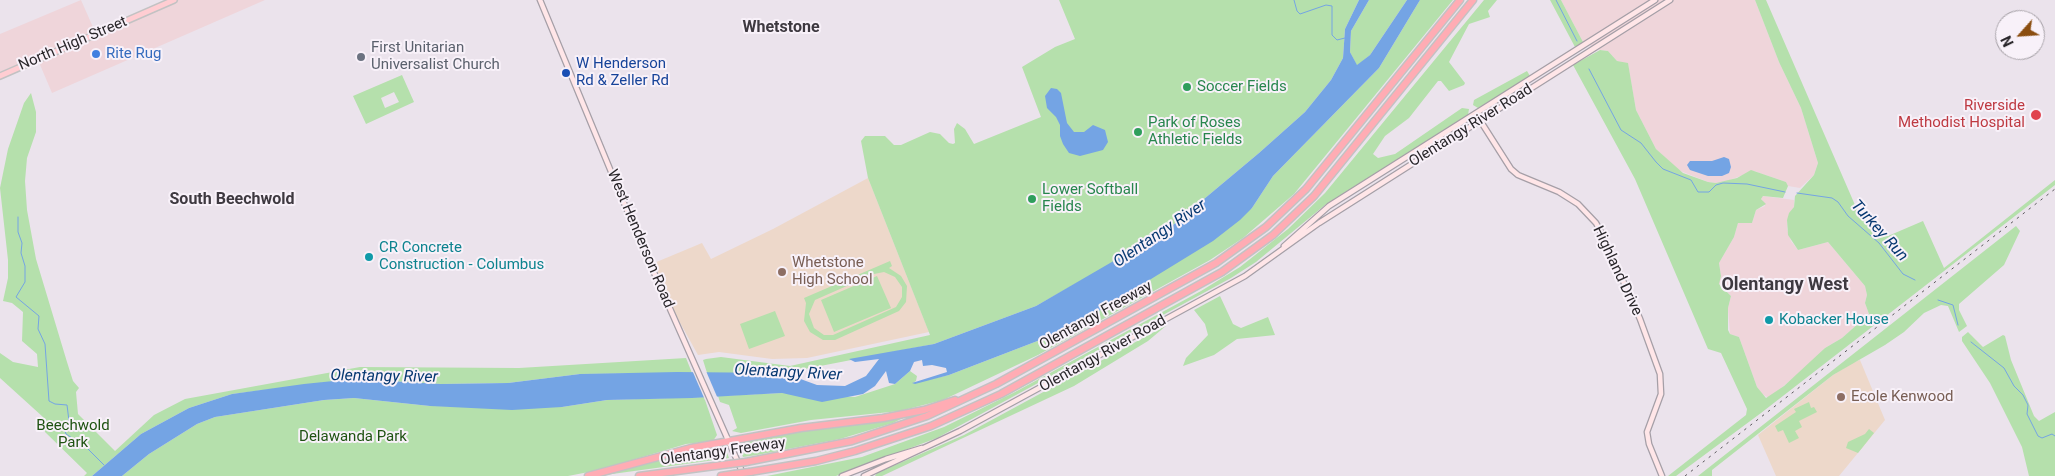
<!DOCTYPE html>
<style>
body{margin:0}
#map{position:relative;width:2055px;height:476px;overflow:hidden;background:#ebe3ec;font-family:Roboto,sans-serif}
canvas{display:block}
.north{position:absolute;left:1995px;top:10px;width:50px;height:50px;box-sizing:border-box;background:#f8f1f9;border:1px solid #a5a0a6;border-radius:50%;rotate:244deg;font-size:14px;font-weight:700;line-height:20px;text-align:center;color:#29262a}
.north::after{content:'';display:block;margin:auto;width:18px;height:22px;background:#8b4e10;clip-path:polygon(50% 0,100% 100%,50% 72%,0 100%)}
</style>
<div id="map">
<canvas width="2055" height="476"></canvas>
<div class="north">N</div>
</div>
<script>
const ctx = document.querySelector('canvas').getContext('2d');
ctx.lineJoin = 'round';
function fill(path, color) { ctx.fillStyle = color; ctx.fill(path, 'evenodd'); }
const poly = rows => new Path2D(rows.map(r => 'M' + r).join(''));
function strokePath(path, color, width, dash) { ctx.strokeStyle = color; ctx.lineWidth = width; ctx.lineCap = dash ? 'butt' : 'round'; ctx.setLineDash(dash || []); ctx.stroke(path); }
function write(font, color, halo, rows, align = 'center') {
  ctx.font = font + ' Roboto,sans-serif'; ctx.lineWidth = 4; ctx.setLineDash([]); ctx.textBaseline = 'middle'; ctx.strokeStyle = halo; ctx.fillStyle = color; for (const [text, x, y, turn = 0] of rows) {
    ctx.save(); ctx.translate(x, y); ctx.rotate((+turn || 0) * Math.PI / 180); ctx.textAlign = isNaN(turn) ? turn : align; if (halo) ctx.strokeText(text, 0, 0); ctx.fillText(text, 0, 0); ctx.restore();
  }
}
const commercial = poly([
 [81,0,96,34,169,0,265,0,52,93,38,60,0,76,0,34],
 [1561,0,1755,0,1779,62,1801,108,1818,163,1814,175,1800,188,1788,186,1786,182,1754,171,1727,181,1716,183,1708,182,1678,170,1656,149,1636,110,1628,64,1617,61,1608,51,1600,50,1583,42],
 [1763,196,1794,200,1794,207,1787,220,1787,229,1791,241,1798,250,1828,242,1865,286,1867,295,1865,303,1869,314,1842,338,1825,348,1815,360,1769,398,1762,394,1757,387,1739,337,1730,334,1728,308,1731,296,1718,282,1721,276,1719,263,1734,237,1738,223,1752,223,1756,210,1765,206,1761,198]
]);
const education = poly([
 [868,178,929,332,807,358,772,359,719,352,698,355,673,310,654,263,702,243,711,259,773,229],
 [1860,360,1885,420,1839,476,1776,476,1758,435,1833,375,1852,363]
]);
const green = poly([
 [1059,0,1359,0,1345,29,1343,58,1331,80,1305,112,1259,153,1167,230,1100,270,1036,306,934,344,784,373,707,373,703,360,706,359,721,357,790,366,930,335,868,178,861,141,865,136,885,136,894,145,901,145,930,132,940,134,949,143,953,144,955,143,954,129,957,123,965,129,974,144,1041,117,1022,67,1055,47,1075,39],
 [1369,0,1407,0,1370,55,1357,66,1350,52,1351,31],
 [1420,0,1453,0,1294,194,1243,238,1210,260,1038,355,943,400,900,411,811,420,741,433,732,431,737,428,729,405,720,402,718,396,782,393,855,397,895,384,910,371,917,376,916,381,913,383,949,375,1053,335,1138,287,1252,208,1273,176,1379,68],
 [1484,0,1497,0,1488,11,1490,17,1469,24,1449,62,1465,83,1464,85,1449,91,1441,81,1438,81,1409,118,1385,136,1373,154,1378,158,1395,154,1462,108,1469,109,1468,115,1325,205,1256,262,1231,278,937,438,836,476,767,476,862,457,944,427,1015,392,1201,291,1240,267,1288,229,1325,193],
 [1550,0,1561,0,1583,42,1575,47],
 [1755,0,1766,0,1855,205,1885,235,1888,236,1923,221,1944,268,2055,180,2055,185,1761,413,1676,476,1668,476,1746,415,1747,409,1721,353,1708,349,1635,179,1573,65,1600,50,1608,51,1617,61,1628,63,1636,110,1656,149,1683,173,1708,182,1716,183,1737,178,1751,170,1786,182,1788,186,1783,198,1763,196,1761,199,1766,204,1756,210,1752,223,1738,223,1734,237,1719,263,1721,276,1719,284,1731,296,1728,308,1728,330,1730,334,1739,337,1757,387,1766,398,1784,386,1825,348,1842,338,1869,314,1865,303,1867,295,1865,286,1828,242,1798,250,1788,235,1787,220,1789,213,1794,207,1795,196,1814,175,1818,163,1801,108,1779,62],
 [1527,71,1530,76,1500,95,1478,108,1473,105,1474,100],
 [402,75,414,102,366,124,353,96],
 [394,92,399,102,385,108,381,98],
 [31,93,36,112,36,132,27,158,25,181,27,210,36,259,67,362,73,381,79,388,76,392,78,414,115,451,154,415,185,399,360,367,519,368,686,358,692,373,580,374,508,383,441,384,353,379,232,394,189,408,141,434,92,476,84,476,87,473,45,432,43,417,0,378,0,353,13,362,38,367,37,354,22,341,23,312,12,303,3,301,8,278,8,260,0,188,8,149,24,103],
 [2016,226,2020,231,2004,265,1959,304,1959,310,1967,326,1959,332,1948,306,1941,305,1924,313,1904,332,1885,345,1833,375,1712,470,1712,476,1698,476],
 [890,261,892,266,889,268,901,276,907,286,906,302,899,311,835,340,823,340,810,332,804,321,806,303,804,298],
 [884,272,895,277,902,287,902,297,896,307,833,335,824,335,814,328,809,314,815,300,874,274],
 [877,276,891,308,834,332,821,300],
 [1220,296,1233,324,1241,328,1268,317,1275,335,1237,339,1214,355,1183,366,1186,358,1208,335,1205,324,1194,310],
 [775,311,785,336,749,349,740,324],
 [1167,325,1148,341,1074,386,882,476,875,476,877,473,964,435],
 [1968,332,1983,347,2003,335,2005,336,2011,360,2034,416,2039,421,2055,412,2055,476,2029,476,2022,447,1990,383,1962,341,1962,337],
 [704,397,717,435,713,441,686,444,599,470,568,476,122,476,149,454,197,424,215,417,324,400,354,398,430,406,562,407,607,400],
 [1809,402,1811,408,1814,407,1817,412,1799,421,1802,427,1795,431,1799,438,1789,443,1783,430,1778,432,1775,426,1796,412,1794,409],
 [907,416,893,423,840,439,757,455,743,457,738,444,782,433],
 [1869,429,1874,433,1858,453,1846,448,1848,442,1865,434],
 [721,444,724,445,729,458,605,475,604,473,645,460]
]);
const water = poly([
 [1359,0,1369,0,1351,31,1350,52,1357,65,1370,55,1407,0,1420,0,1379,68,1273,176,1252,208,1240,220,1213,241,1094,314,1053,335,949,375,915,384,912,383,947,372,946,368,932,365,923,366,922,360,914,362,910,371,895,384,889,383,886,371,875,386,863,394,822,402,782,393,692,398,607,400,562,407,512,410,430,406,354,398,324,400,215,417,197,424,149,454,122,476,92,476,141,434,189,408,232,394,304,384,353,379,441,384,508,383,580,374,677,372,784,373,817,385,845,386,866,376,879,359,855,362,849,359,934,344,1036,306,1167,230,1259,153,1305,112,1331,80,1343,58,1345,29],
 [1051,88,1057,89,1061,93,1067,123,1074,132,1084,132,1093,125,1105,130,1108,142,1103,150,1080,156,1069,153,1063,144,1060,136,1060,125,1056,117,1047,108,1045,96],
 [1724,157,1729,159,1731,167,1729,173,1722,176,1708,176,1690,170,1687,165,1690,161,1712,161]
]);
const pier = poly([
 [692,370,706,371,718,399,705,400]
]);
const stream = poly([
 [1294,0,1297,11,1300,14,1326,5,1332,6,1332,35,1337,40,1345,38],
 [1556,0,1577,41],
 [1589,69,1621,130,1641,143,1656,162,1663,169,1691,180,1698,192,1709,192,1716,185,1723,183,1747,184,1785,192],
 [1797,193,1832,198,1838,202,1848,216,1879,243,1903,274,1915,280],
 [18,217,18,232,22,243,21,253,25,266,25,282,16,297,39,316,38,329,45,344,49,401,55,404,67,405,69,421,65,431,66,434,87,448,104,465],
 [1938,300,1953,305,1958,325],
 [1971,342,2004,368,2014,386,2023,395,2028,405,2027,414,2038,436,2042,438,2052,434,2055,436]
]);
const secondary = poly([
 [540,0,636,232,744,476],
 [1476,114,1511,169,1518,175,1559,192,1578,204,1596,223,1603,236,1640,319,1660,374,1661,394,1647,432,1649,444,1662,476],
 [1284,246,1329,206,1655,0],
 [842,476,886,459,922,448],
 [864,476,960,431,1245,276,1319,223,1670,0]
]);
const primary = poly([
 [0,76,174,0]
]);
const highway = poly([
 [746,462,852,441,927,416,996,384,1216,263,1266,227,1306,189,1460,0],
 [750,472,816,461,855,451,931,426,1001,394,1222,272,1273,235,1314,196,1473,0],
 [588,476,691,448,801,428,883,418,924,410,955,400],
 [639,476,730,464],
 [721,476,734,474]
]);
const rail = poly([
 [1685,476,2055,189]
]);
const highwayBridge = poly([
 [730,464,746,462],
 [734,474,750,472]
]);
const markers = [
 [96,54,5,"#3f7fe0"],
 [361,57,5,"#6b7280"],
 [566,73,5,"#1a4fb4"],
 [1187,87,5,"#2e9e5b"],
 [2036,115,6,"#e0444e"],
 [1138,132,5,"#2e9e5b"],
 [1032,199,5,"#2e9e5b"],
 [369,257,5,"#0f9aa8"],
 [782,272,5,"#8d6e63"],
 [1769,320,5,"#0f9aa8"],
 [1841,397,5,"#8d6e63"]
];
const streetNames = [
 ["North High Street",73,44,-23],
 ["Olentangy River Road",1471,126,-32],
 ["West Henderson Road",640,239,67],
 ["Highland Drive",1617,271,65],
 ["Olentangy Freeway",1096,316,-29],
 ["Olentangy River Road",1103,354,-29],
 ["Olentangy Freeway",723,452,-8]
];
const worshipNames = [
 ["First Unitarian",371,48],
 ["Universalist Church",371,65]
];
const shopNames = [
 ["Rite Rug",106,54]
];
const transitNames = [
 ["W Henderson",576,64],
 ["Rd & Zeller Rd",576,81]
];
const leisureNames = [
 ["Soccer Fields",1197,87],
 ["Park of Roses",1148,123],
 ["Athletic Fields",1148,140],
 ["Lower Softball",1042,190],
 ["Fields",1042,207]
];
const healthNames = [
 ["Riverside",2025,106],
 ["Methodist Hospital",2025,123]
];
const cultureNames = [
 ["CR Concrete",379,248],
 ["Construction - Columbus",379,265],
 ["Kobacker House",1779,320]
];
const educationNames = [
 ["Whetstone",792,263],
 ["High School",792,280],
 ["Ecole Kenwood",1851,397]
];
const parkNames = [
 ["Beechwold",73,426],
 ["Park",73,443],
 ["Delawanda Park",353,437]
];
const neighbourhoodNames = [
 ["Whetstone",781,28],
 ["South Beechwold",232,200]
];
const waterNames = [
 ["Turkey Run",1879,231,48],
 ["Olentangy River",1160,234,-34],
 ["Olentangy River",788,373,3],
 ["Olentangy River",384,377,1]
];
const quarterNames = [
 ["Olentangy West",1785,285]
];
fill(commercial, '#efd5da');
fill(education, '#edd8ca');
fill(green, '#b5e0ac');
fill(water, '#74a4e4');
fill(pier, '#ebe3ec');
strokePath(stream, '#74a4e4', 1);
strokePath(secondary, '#a59fa7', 7);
strokePath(primary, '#c3c2c3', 8);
strokePath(highway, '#c3c2c3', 9);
strokePath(secondary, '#ffe6e8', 4.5);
strokePath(primary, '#ffcdd2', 5);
strokePath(highway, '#ffacb4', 6);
strokePath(rail, '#5a565b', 1, [2.5, 5]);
strokePath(highwayBridge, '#c3c2c3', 9, []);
strokePath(highwayBridge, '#ffacb4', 6);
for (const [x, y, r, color] of markers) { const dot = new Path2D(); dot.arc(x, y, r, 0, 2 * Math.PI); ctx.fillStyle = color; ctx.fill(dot); strokePath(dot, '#f8f1f9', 2); }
write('15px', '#29262a', '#f8f1f9', streetNames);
write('15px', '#5b616d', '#f8f1f9', worshipNames, 'left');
write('15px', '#366cbe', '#f8f1f9', shopNames, 'left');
write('15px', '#164399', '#f8f1f9', transitNames, 'left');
write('15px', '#27864d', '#f8f1f9', leisureNames, 'left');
write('15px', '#be3a42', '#f8f1f9', healthNames, 'right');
write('15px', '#0d838f', '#f8f1f9', cultureNames, 'left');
write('15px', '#785e54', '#f8f1f9', educationNames, 'left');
write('15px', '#1f5312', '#f8f1f9', parkNames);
write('bold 16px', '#3e3940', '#f8f1f9', neighbourhoodNames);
write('italic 16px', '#063871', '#f8f1f9', waterNames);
write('bold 18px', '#3e3940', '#f8f1f9', quarterNames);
</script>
